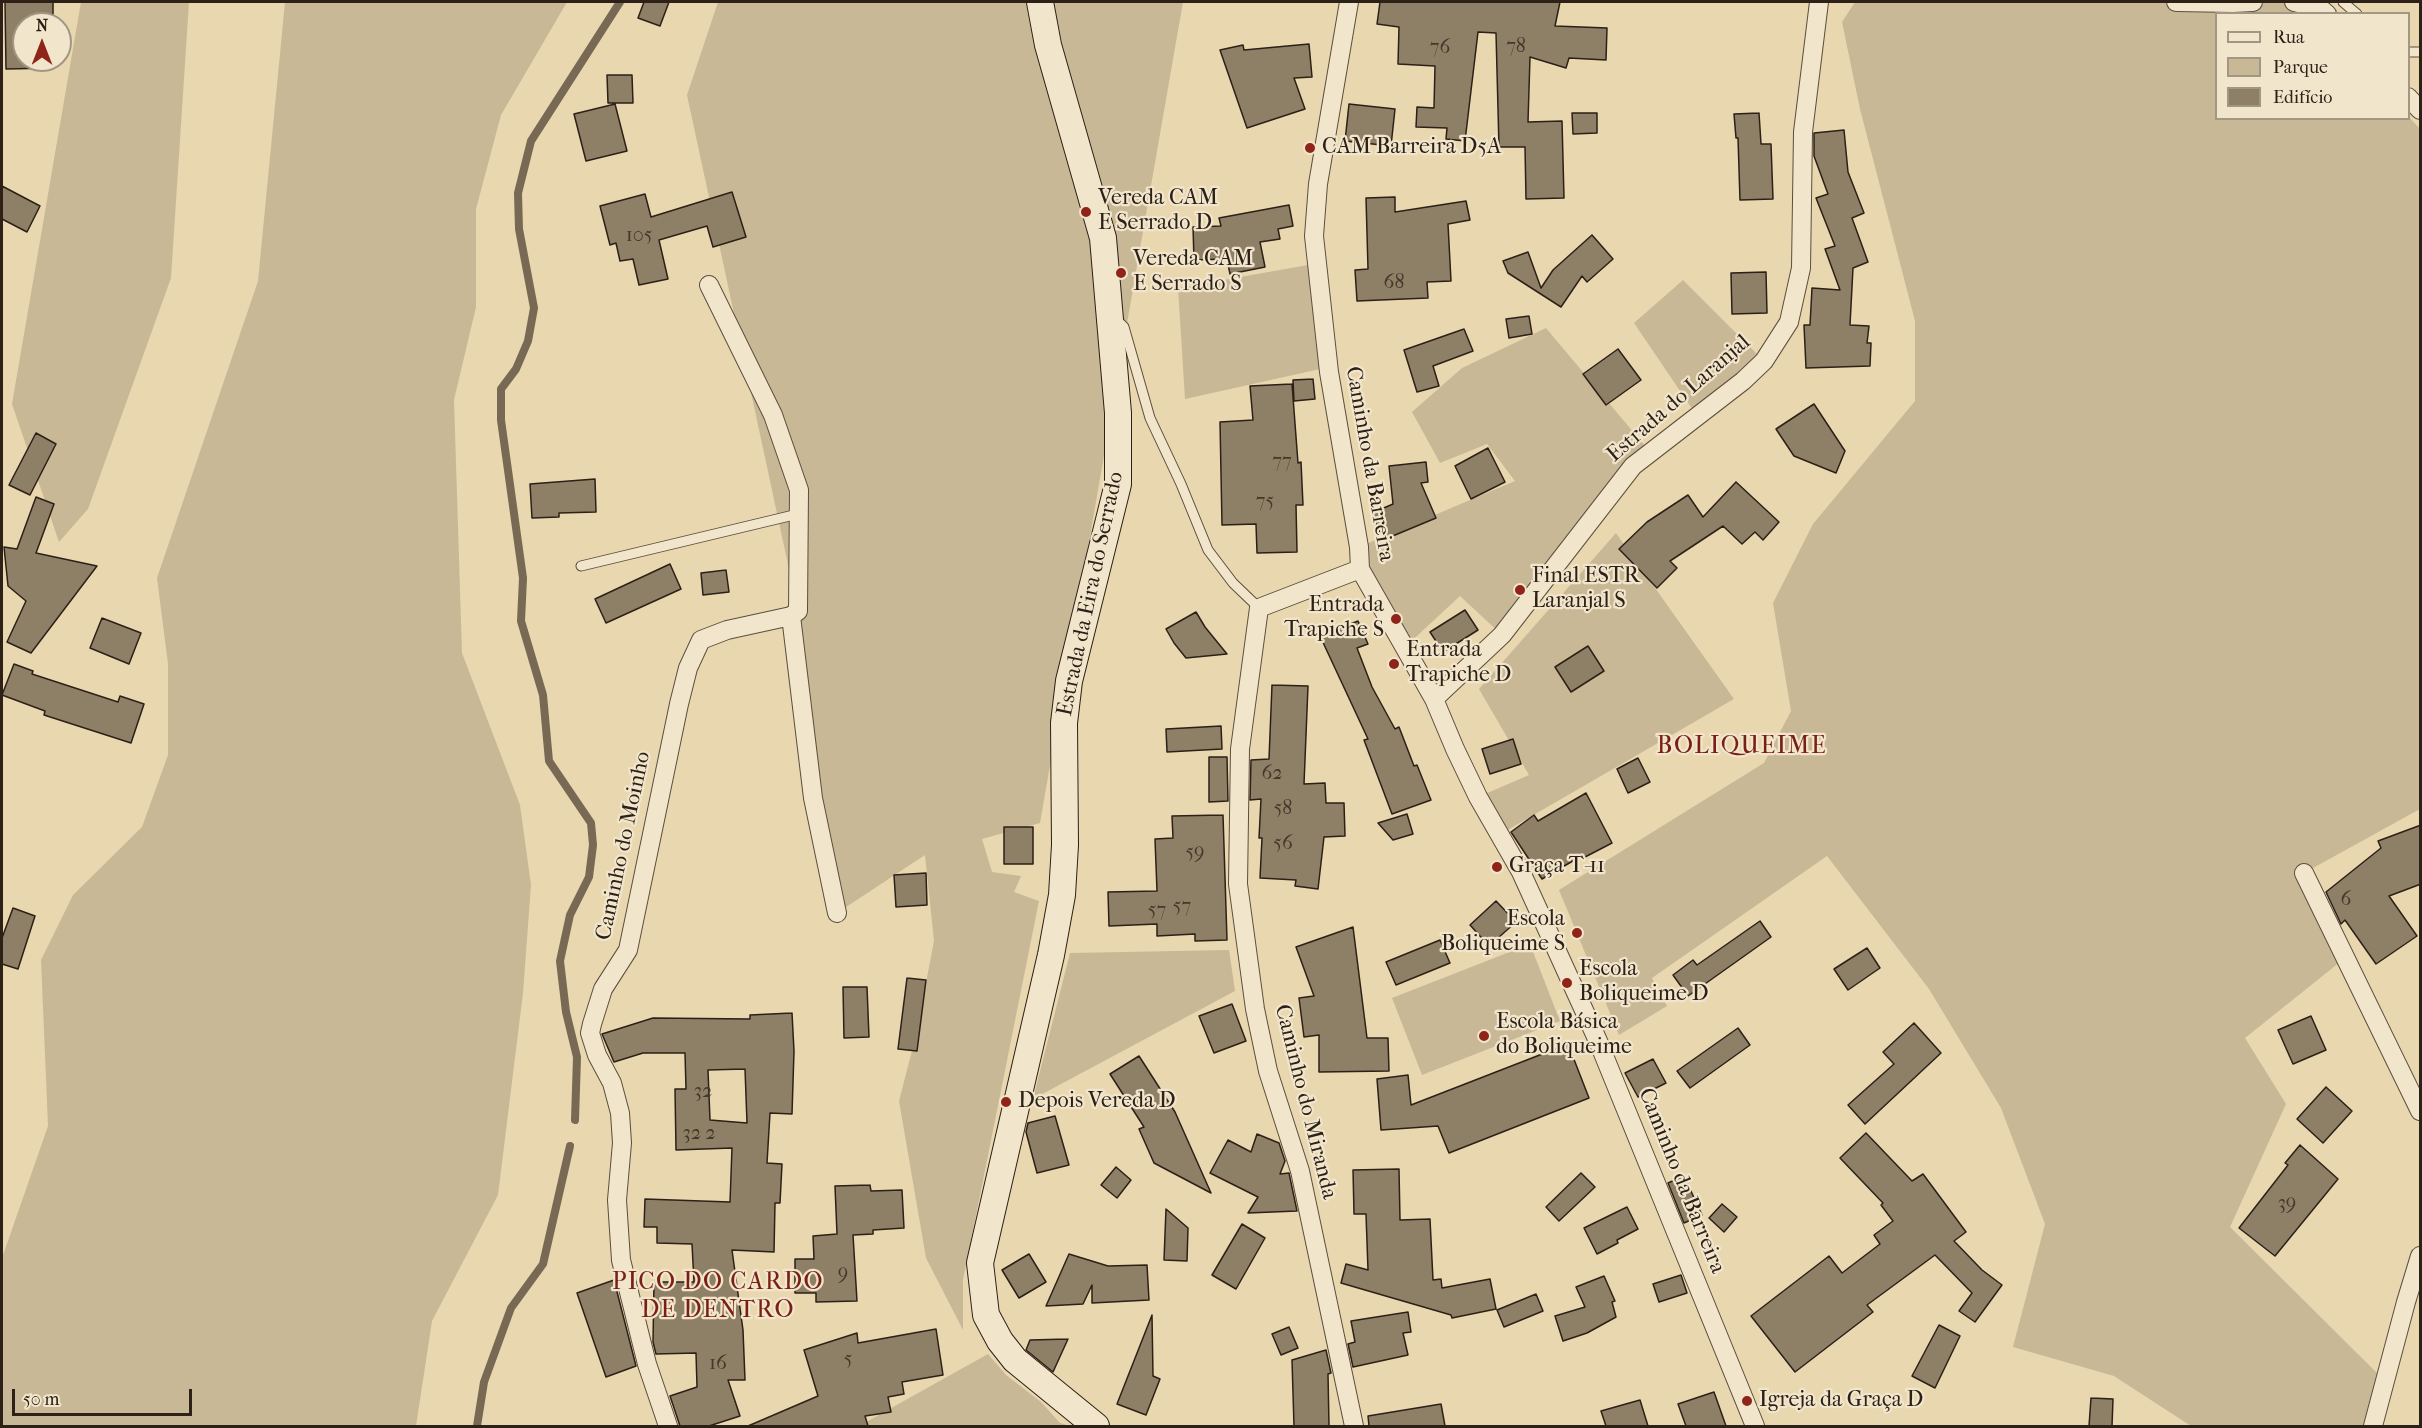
<!DOCTYPE html>
<meta charset="utf-8">
<style>
body{margin:0}
#map{position:relative;width:2422px;height:1428px;overflow:hidden;background:#e9d7b0;font-family:"IM FELL French Canon",serif}
canvas{display:block}
.frame{position:absolute;inset:0;border:3px solid #2c2017;pointer-events:none}
.legend{position:absolute;left:2215px;top:12px;width:195px;height:108px;box-sizing:border-box;background:#f1e5cc;border:2px solid #a29684;margin:0;padding:8px 10px;list-style:none;font-size:18px;color:#2c2017}
.legend li{display:flex;align-items:center;gap:12px;height:30px}
.legend b{width:30px;border:2px solid #a29684}
.north{position:absolute;left:12px;top:12px;width:60px;height:60px;box-sizing:border-box;background:#f1e5cc;border:2px solid #a29684;border-radius:50%;rotate:0deg;font-size:16px;font-weight:700;line-height:24px;text-align:center;color:#2c2017}
.north::after{content:'';display:block;margin:auto;width:21px;height:27px;background:#8f2418;clip-path:polygon(50% 0,100% 100%,50% 72%,0 100%)}
.scale{position:absolute;left:12px;top:1389px;width:180px;height:27px;box-sizing:border-box;border:3px solid #2c2017;border-top:0;padding-left:8px;font-size:18px;line-height:21px;white-space:nowrap;color:#2c2017;-webkit-text-stroke:4px #f1e5cc;paint-order:stroke}
</style>
<div id="map">
<canvas width="2422" height="1428"></canvas>
<div class="frame"></div>
<ul class="legend">
<li><b style="height:8px;background:#f1e5cc"></b>Rua</li>
<li><b style="height:16px;background:#c9b896"></b>Parque</li>
<li><b style="height:16px;background:#8e7f67"></b>Edifício</li>
</ul>
<div class="north">N</div>
<div class="scale">50 m</div>
</div>
<script>
const ctx = document.querySelector('canvas').getContext('2d');
ctx.lineJoin = 'round';
function fill(path, color) { ctx.fillStyle = color; ctx.fill(path, 'evenodd'); }
const poly = rows => new Path2D(rows.map(r => 'M' + r).join(''));
function strokePath(path, color, width, dash) { ctx.strokeStyle = color; ctx.lineWidth = width; ctx.lineCap = dash ? 'butt' : 'round'; ctx.setLineDash(dash || []); ctx.stroke(path); }
function write(font, color, halo, rows, align = 'center') {
  ctx.font = font + ' "IM FELL French Canon",serif'; ctx.lineWidth = 4.5; ctx.setLineDash([]); ctx.textBaseline = 'middle'; ctx.strokeStyle = halo; ctx.fillStyle = color; for (const [text, x, y, turn = 0] of rows) {
    ctx.save(); ctx.translate(x, y); ctx.rotate((+turn || 0) * Math.PI / 180); ctx.textAlign = isNaN(turn) ? turn : align; if (halo) ctx.strokeText(text, 0, 0); ctx.fillText(text, 0, 0); ctx.restore();
  }
}
const green = poly([
 [81,2,189,2,171,278,88,509,59,542,12,404],
 [285,2,567,2,501,115,476,209,476,307,454,400,462,653,520,805,531,885,523,993,498,1195,432,1321,416,1426,2,1426,2,1258,48,1126,41,960,73,895,142,827,168,755,168,664,157,578,258,281],
 [718,2,1183,2,1040,823,982,839,992,872,1021,876,1014,892,1039,901,963,1280,963,1330,926,1258,899,1101,916,1035,934,941,925,855,837,913,813,798,798,611,687,95],
 [1855,2,2294,2,2324,13,2216,14,2216,118,2409,117,2420,129,2420,809,2304,873,2345,958,2245,1038,2286,1104,2230,1227,2385,1381,2373,1426,2191,1426,2114,1376,2013,1347,2045,1224,2001,1108,1929,989,1827,856,1652,978,1667,1006,1619,1035,1559,890,1764,763,1791,711,1773,603,1813,524,1915,401,1915,321,1860,109,1842,22],
 [1308,265,1320,369,1185,399,1178,288],
 [1683,280,1764,361,1697,416,1634,323],
 [1546,328,1650,452,1502,635,1460,596,1404,648,1359,547,1515,481,1487,444,1440,463,1412,412,1462,368],
 [1616,533,1734,699,1499,835,1478,797,1529,775,1479,689],
 [1530,944,1560,1021,1422,1075,1392,998],
 [1229,950,1235,991,1033,1099,1070,953],
 [988,1354,1006,1375,1041,1402,1060,1423,1070,1426,859,1426]
]);
const stream = poly([
 [575,1120,577,1057,566,1012,560,961,570,915,589,877,593,845,591,823,549,761,543,695,521,621,523,578,501,420,501,389,516,369,528,341,534,308,519,229,518,193,531,141,620,2],
 [477,1426,484,1382,511,1308,543,1264,570,1146]
]);
const building = poly([
 [5,2,53,2,53,24,24,24,24,60,54,60,54,68,6,69,5,2],
 [644,2,669,2,660,26,638,18,644,2],
 [1380,2,1560,2,1555,26,1607,28,1606,60,1569,58,1566,68,1530,57,1528,122,1562,121,1564,198,1526,199,1525,147,1499,147,1496,33,1478,32,1465,141,1446,139,1447,128,1416,127,1417,107,1434,108,1435,66,1398,64,1399,27,1377,24,1380,2],
 [1309,44,1312,77,1294,78,1305,109,1247,128,1220,50,1243,45,1244,50,1309,44],
 [607,75,632,75,633,103,608,103,607,75],
 [615,104,627,151,586,161,574,114,615,104],
 [1349,104,1395,109,1391,146,1345,141,1349,104],
 [1572,113,1597,113,1597,133,1573,134,1572,113],
 [1759,113,1761,144,1771,144,1773,199,1740,200,1738,138,1736,138,1734,114,1759,113],
 [1844,130,1848,172,1864,213,1852,218,1868,262,1853,268,1850,325,1869,326,1867,343,1871,343,1870,366,1806,368,1804,325,1810,325,1812,288,1840,290,1825,249,1835,246,1816,198,1828,194,1814,156,1814,133,1844,130],
 [2,186,40,206,27,232,2,219,2,186],
 [732,192,746,237,713,247,707,226,659,240,668,279,639,285,633,259,620,261,616,243,610,245,600,206,645,194,651,217,732,192],
 [1395,197,1395,212,1466,201,1470,220,1448,224,1451,281,1427,282,1428,298,1357,301,1355,270,1368,269,1366,198,1395,197],
 [1289,205,1293,226,1278,229,1280,239,1260,242,1265,267,1230,274,1227,259,1194,260,1193,227,1221,226,1219,218,1289,205],
 [1592,235,1613,259,1587,282,1582,276,1561,307,1508,273,1503,261,1528,252,1541,288,1553,270,1592,235],
 [1766,272,1767,313,1732,314,1731,273,1766,272],
 [1529,316,1532,334,1509,338,1506,319,1529,316],
 [1464,329,1473,351,1433,366,1439,386,1417,392,1404,350,1464,329],
 [1618,349,1641,380,1606,405,1583,374,1618,349],
 [1313,379,1315,399,1294,401,1293,380,1313,379],
 [1292,384,1298,463,1301,462,1303,505,1296,505,1297,552,1257,553,1256,524,1222,525,1220,422,1253,420,1250,386,1292,384],
 [1814,404,1845,451,1836,473,1794,456,1776,429,1814,404],
 [36,433,56,444,30,495,9,485,36,433],
 [1488,448,1505,482,1471,499,1455,466,1488,448],
 [1426,462,1428,482,1421,483,1436,518,1383,540,1372,513,1393,504,1389,466,1426,462],
 [595,479,596,512,559,513,559,517,532,518,530,484,595,479],
 [1736,482,1779,522,1763,540,1755,532,1742,544,1723,526,1670,561,1677,568,1657,588,1619,549,1647,522,1688,495,1703,517,1736,482],
 [36,497,54,504,36,553,97,566,31,653,7,642,26,601,8,586,4,547,17,549,36,497],
 [670,564,681,589,606,623,595,599,670,564],
 [726,570,729,592,703,595,701,573,726,570],
 [1465,610,1478,630,1443,652,1430,632,1465,610],
 [1196,612,1205,627,1227,654,1186,658,1174,643,1166,629,1196,612],
 [102,618,141,633,129,664,90,648,102,618],
 [1358,621,1368,644,1357,648,1372,687,1395,729,1399,727,1414,766,1417,765,1431,800,1392,814,1364,740,1368,739,1320,636,1358,621],
 [1588,646,1604,671,1571,692,1555,667,1588,646],
 [14,664,33,671,32,674,118,702,120,696,144,704,131,743,44,715,45,711,2,695,14,664],
 [1272,685,1308,686,1304,784,1325,783,1326,803,1344,803,1345,836,1324,837,1318,889,1295,886,1296,880,1260,878,1262,838,1259,838,1261,799,1250,800,1251,760,1269,759,1272,685],
 [1221,726,1222,749,1167,752,1166,729,1221,726],
 [1513,739,1521,764,1490,774,1482,749,1513,739],
 [1209,757,1227,757,1228,801,1209,802,1209,757],
 [1638,758,1650,782,1628,793,1617,769,1638,758],
 [1586,793,1612,843,1585,857,1583,855,1542,879,1511,832,1534,815,1538,821,1586,793],
 [1407,814,1413,834,1393,840,1378,823,1407,814],
 [1223,815,1227,940,1195,941,1195,934,1157,936,1157,924,1109,926,1108,892,1157,891,1155,839,1173,838,1172,816,1223,815],
 [2421,825,2421,884,2389,896,2417,936,2376,964,2345,920,2341,924,2326,892,2381,848,2378,841,2421,825],
 [1004,827,1033,827,1033,864,1004,864,1004,827],
 [926,873,927,905,896,907,894,875,926,873],
 [1496,901,1516,922,1489,946,1470,925,1496,901],
 [13,908,35,916,18,969,2,964,2,938,13,908],
 [1760,921,1771,937,1688,996,1673,975,1693,960,1697,965,1760,921],
 [1353,927,1367,1038,1388,1038,1389,1071,1319,1072,1319,1035,1304,1037,1299,998,1314,996,1296,947,1353,927],
 [1440,940,1450,963,1396,985,1386,962,1440,940],
 [1867,948,1880,968,1848,990,1834,969,1867,948],
 [907,978,926,980,917,1051,898,1049,907,978],
 [843,987,867,987,869,1037,844,1038,843,987],
 [1232,1004,1246,1041,1214,1053,1199,1016,1232,1004],
 [792,1013,794,1051,792,1114,770,1113,767,1163,782,1164,780,1203,775,1203,774,1252,732,1250,743,1330,745,1380,728,1380,740,1416,709,1426,680,1426,670,1396,697,1387,696,1353,656,1354,653,1342,654,1282,694,1282,692,1244,657,1243,657,1227,644,1227,645,1199,730,1202,732,1148,676,1150,675,1089,686,1089,685,1053,643,1053,614,1062,602,1034,653,1018,750,1019,750,1015,792,1013],
 [745,1069,747,1123,710,1120,708,1070,745,1069],
 [2311,1016,2326,1050,2293,1064,2278,1030,2311,1016],
 [1914,1023,1941,1053,1865,1124,1848,1105,1894,1064,1883,1052,1914,1023],
 [1738,1028,1750,1045,1690,1088,1677,1071,1738,1028],
 [1568,1044,1589,1098,1449,1153,1438,1126,1381,1130,1377,1079,1408,1075,1411,1105,1568,1044],
 [1139,1056,1175,1112,1211,1193,1154,1163,1139,1129,1144,1127,1110,1074,1139,1056],
 [1653,1059,1666,1083,1638,1097,1625,1073,1653,1059],
 [2326,1087,2352,1111,2323,1143,2297,1119,2326,1087],
 [1055,1116,1069,1165,1037,1173,1026,1132,1028,1123,1055,1116],
 [1866,1133,1912,1181,1923,1174,1966,1232,1954,1241,1982,1270,2002,1285,1975,1322,1959,1311,1972,1293,1935,1255,1867,1305,1873,1312,1795,1372,1751,1316,1829,1256,1842,1273,1880,1244,1874,1235,1893,1221,1881,1205,1883,1203,1840,1158,1866,1133],
 [1257,1134,1279,1143,1285,1161,1280,1174,1289,1173,1297,1211,1248,1213,1258,1197,1210,1173,1228,1140,1251,1152,1257,1134],
 [2300,1145,2338,1179,2275,1256,2239,1228,2288,1165,2285,1163,2300,1145],
 [1116,1167,1131,1180,1117,1198,1101,1185,1116,1167],
 [1399,1169,1400,1220,1430,1219,1433,1280,1441,1279,1442,1288,1490,1279,1496,1309,1452,1318,1451,1315,1341,1283,1346,1264,1368,1270,1366,1214,1354,1214,1353,1170,1399,1169],
 [1581,1173,1595,1187,1559,1221,1546,1207,1581,1173],
 [1684,1176,1702,1215,1684,1223,1668,1183,1684,1176],
 [870,1185,871,1191,902,1190,904,1228,873,1230,873,1234,853,1235,857,1301,816,1302,816,1293,795,1293,795,1259,814,1259,813,1236,837,1234,835,1186,870,1185],
 [1722,1204,1737,1217,1724,1232,1709,1218,1722,1204],
 [1627,1207,1638,1229,1617,1240,1618,1243,1597,1254,1584,1228,1627,1207],
 [1166,1209,1188,1228,1187,1261,1164,1260,1166,1209],
 [1242,1224,1265,1238,1236,1289,1212,1275,1242,1224],
 [1029,1254,1046,1282,1019,1298,1002,1270,1029,1254],
 [1069,1254,1108,1266,1147,1265,1149,1300,1092,1303,1092,1285,1083,1304,1046,1306,1069,1254],
 [1681,1275,1687,1293,1659,1302,1653,1284,1681,1275],
 [1604,1276,1615,1301,1612,1302,1616,1317,1587,1333,1563,1341,1555,1316,1585,1307,1576,1287,1604,1276],
 [614,1280,636,1366,606,1377,577,1293,614,1280],
 [1536,1294,1543,1311,1504,1327,1497,1310,1536,1294],
 [1408,1312,1411,1332,1403,1333,1408,1355,1353,1367,1348,1344,1355,1342,1351,1321,1408,1312],
 [1152,1315,1153,1376,1160,1379,1146,1415,1117,1404,1152,1315],
 [1939,1325,1960,1336,1935,1388,1912,1376,1939,1325],
 [1289,1327,1298,1348,1281,1355,1272,1334,1289,1327],
 [936,1329,943,1375,902,1382,904,1394,888,1397,891,1412,865,1416,868,1426,748,1426,818,1396,804,1350,857,1333,858,1343,936,1329],
 [1068,1339,1053,1372,1026,1350,1030,1340,1068,1339],
 [1326,1350,1331,1373,1328,1374,1329,1426,1294,1426,1292,1360,1326,1350],
 [1714,1392,1726,1426,1686,1426,1678,1404,1714,1392],
 [2091,1398,2113,1399,2112,1426,2089,1426,2091,1398],
 [1640,1400,1648,1426,1606,1426,1601,1411,1640,1400],
 [1441,1404,1445,1426,1369,1426,1368,1416,1441,1404]
]);
const service = poly([
 [2343,2,2357,14],
 [2408,52,2420,52],
 [1115,318,1124,327,1150,418,1181,484,1208,550,1233,583,1259,608],
 [581,566,798,514]
]);
const minor = poly([
 [1349,2,1318,184,1314,236,1329,372,1359,547,1360,569,1434,699,1455,749,1478,797,1521,872,1598,1041,1755,1426],
 [2176,2,2233,3,2253,2],
 [2294,2,2320,8,2327,14],
 [2408,97,2420,110],
 [791,616,813,798,837,913],
 [1434,699,1502,635,1633,466,1743,381,1764,361,1789,322,1801,268,1803,132,1819,2],
 [2304,873,2420,1111],
 [668,1426,647,1364,621,1260,617,1200,622,1143,620,1113,612,1083,597,1055,590,1033,592,1024,603,989,628,950,679,704,688,668,701,640,727,630,791,616,798,611,799,490,773,415,709,285],
 [1354,1426,1300,1171,1268,1071,1255,1009,1238,884,1240,749,1259,608,1360,569],
 [2373,1426,2406,1302,2420,1256]
]);
const secondary = poly([
 [1040,2,1048,45,1103,238,1118,413,1118,484,1069,681,1064,723,1065,845,1062,895,1051,955,980,1263,986,1315,1000,1341,1015,1360,1096,1426]
]);
const markers = [
 [1310,148,6,"#8f2418"],
 [1086,212,6,"#8f2418"],
 [1121,273,6,"#8f2418"],
 [1520,590,6,"#8f2418"],
 [1396,619,6,"#8f2418"],
 [1394,664,6,"#8f2418"],
 [1497,867,6,"#8f2418"],
 [1577,933,6,"#8f2418"],
 [1567,983,6,"#8f2418"],
 [1484,1036,6,"#8f2418"],
 [1006,1102,6,"#8f2418"],
 [1747,1401,6,"#8f2418"]
];
const numberNames = [
 ["78",1516,47],
 ["76",1440,48],
 ["105",639,236],
 ["68",1394,283],
 ["77",1282,462],
 ["75",1265,502],
 ["62",1272,774],
 ["58",1283,809],
 ["56",1283,844],
 ["59",1195,853],
 ["6",2346,900],
 ["57",1182,907],
 ["57",1157,911],
 ["32",703,1092],
 ["32 2",699,1134],
 ["39",2287,1204],
 ["9",843,1274],
 ["5",848,1360],
 ["16",718,1364]
];
const poiNames = [
 ["CAM Barreira D5A",1322,148],
 ["Vereda CAM",1098,199],
 ["E Serrado D",1098,224],
 ["Vereda CAM",1133,260],
 ["E Serrado S",1133,285],
 ["Final ESTR",1532,577],
 ["Laranjal S",1532,602],
 ["Entrada",1384,606,"right"],
 ["Trapiche S",1384,631,"right"],
 ["Entrada",1406,651],
 ["Trapiche D",1406,676],
 ["Graça T-11",1509,867],
 ["Escola",1565,920,"right"],
 ["Boliqueime S",1565,945,"right"],
 ["Escola",1579,970],
 ["Boliqueime D",1579,995],
 ["Escola Básica",1496,1023],
 ["do Boliqueime",1496,1048],
 ["Depois Vereda D",1018,1102],
 ["Igreja da Graça D",1759,1401]
];
const streetNames = [
 ["Estrada do Laranjal",1679,399,-41],
 ["Caminho da Barreira",1369,464,80],
 ["Estrada da Eira do Serrado",1091,594,-78],
 ["Caminho do Moinho",624,846,-78],
 ["Caminho do Miranda",1305,1102,76],
 ["Caminho da Barreira",1681,1181,68]
];
const neighbourhoodNames = [
 ["BOLIQUEIME",1742,747],
 ["PICO DO CARDO",718,1283],
 ["DE DENTRO",718,1311]
];
fill(green, '#c9b896');
strokePath(stream, '#776954', 8);
fill(building, '#8e7f67');
strokePath(building, '#2c2017', 1.5);
strokePath(service, '#5b4e3d', 11);
strokePath(minor, '#5b4e3d', 20);
strokePath(secondary, '#2c2017', 28);
strokePath(service, '#f1e5cc', 9);
strokePath(minor, '#f1e5cc', 18);
strokePath(secondary, '#f1e5cc', 26);
for (const [x, y, r, color] of markers) { const dot = new Path2D(); dot.arc(x, y, r, 0, 2 * Math.PI); ctx.fillStyle = color; ctx.fill(dot); strokePath(dot, '#f1e5cc', 2); }
write('20px', '#44382b', null, numberNames);
write('22px', '#2c2017', '#f1e5cc', poiNames, 'left');
write('22px', '#2c2017', '#f1e5cc', streetNames);
ctx.letterSpacing = '1.5px';
write('24px', '#7a1f14', '#f1e5cc', neighbourhoodNames);
ctx.letterSpacing = '0px';
</script>
